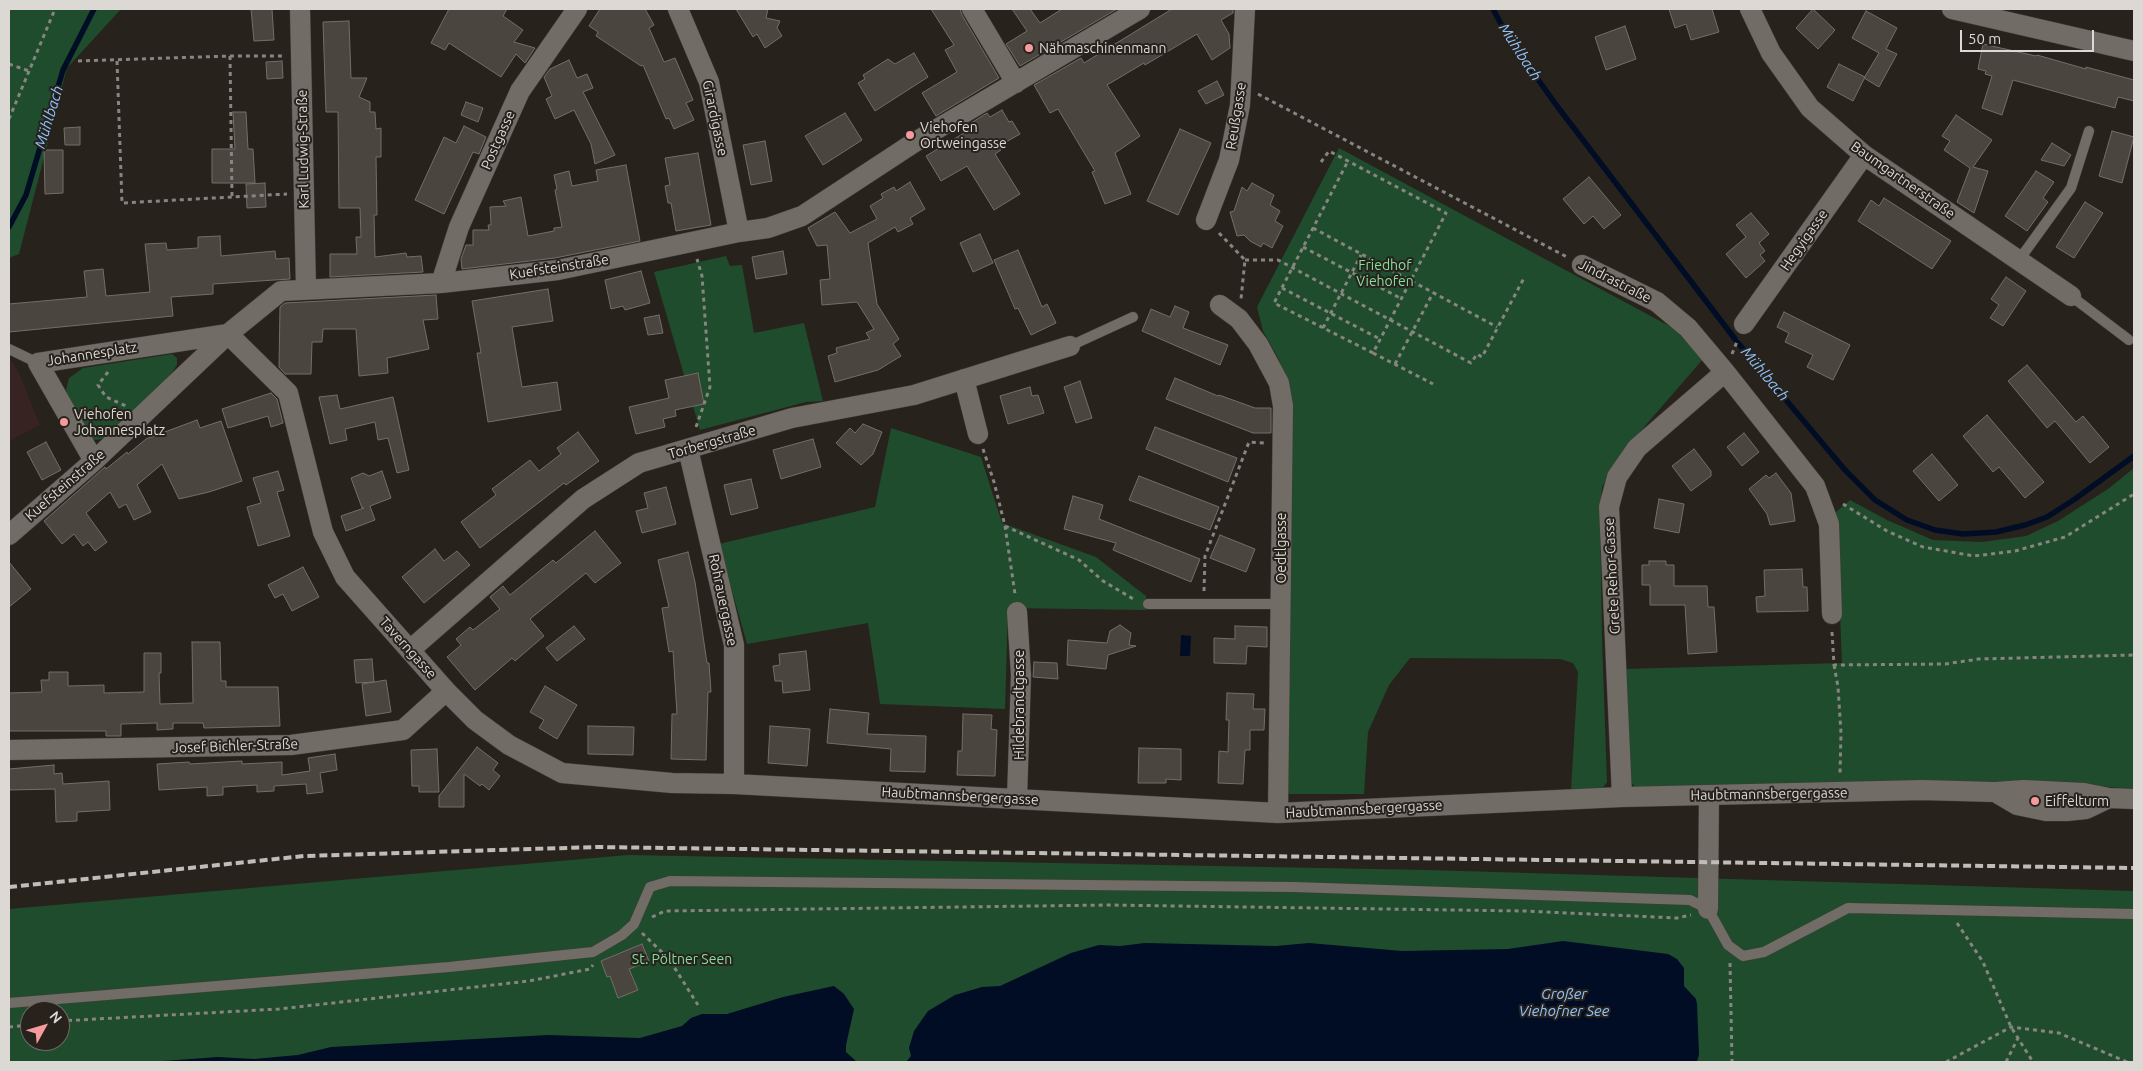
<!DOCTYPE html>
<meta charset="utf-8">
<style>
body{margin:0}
#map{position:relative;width:2143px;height:1071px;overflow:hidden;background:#27221c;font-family:Ubuntu,sans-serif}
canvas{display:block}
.frame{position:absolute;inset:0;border:10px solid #dcd9d5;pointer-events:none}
.north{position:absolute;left:20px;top:1001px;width:50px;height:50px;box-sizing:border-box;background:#27221c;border:1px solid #6f6b66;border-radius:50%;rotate:51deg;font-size:14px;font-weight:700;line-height:20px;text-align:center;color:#dcd9d5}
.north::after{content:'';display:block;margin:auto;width:18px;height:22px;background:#f59b9e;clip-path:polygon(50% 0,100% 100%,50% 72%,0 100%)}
.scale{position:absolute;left:1960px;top:30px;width:134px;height:22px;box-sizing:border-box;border:2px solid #dcd9d5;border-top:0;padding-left:6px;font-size:15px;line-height:18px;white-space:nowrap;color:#dcd9d5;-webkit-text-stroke:4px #27221c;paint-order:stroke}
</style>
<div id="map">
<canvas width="2143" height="1071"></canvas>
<div class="frame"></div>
<div class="north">N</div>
<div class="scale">50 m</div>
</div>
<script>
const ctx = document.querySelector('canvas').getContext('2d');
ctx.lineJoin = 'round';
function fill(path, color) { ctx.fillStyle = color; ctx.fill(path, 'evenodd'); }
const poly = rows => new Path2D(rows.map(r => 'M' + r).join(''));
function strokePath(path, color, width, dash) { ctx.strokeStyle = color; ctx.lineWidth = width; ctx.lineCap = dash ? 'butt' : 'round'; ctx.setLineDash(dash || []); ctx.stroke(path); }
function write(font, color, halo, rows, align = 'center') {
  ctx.font = font + ' Ubuntu,sans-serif'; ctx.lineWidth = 4; ctx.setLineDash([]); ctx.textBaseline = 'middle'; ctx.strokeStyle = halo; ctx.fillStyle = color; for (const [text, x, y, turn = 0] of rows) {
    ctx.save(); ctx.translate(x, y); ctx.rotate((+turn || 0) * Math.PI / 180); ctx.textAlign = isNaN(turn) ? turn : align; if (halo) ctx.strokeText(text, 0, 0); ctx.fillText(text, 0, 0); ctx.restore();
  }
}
const commercial = poly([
 [9,357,19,373,40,425,9,441]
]);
const green = poly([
 [9,9,121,9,67,68,19,254,9,258],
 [1339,148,1673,328,1703,359,1626,448,1602,487,1600,511,1602,639,1607,782,1601,790,1571,791,1578,672,1573,663,1560,659,1410,658,1389,685,1368,732,1364,794,1287,794,1287,383,1278,358,1263,331,1257,307],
 [726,256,730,266,742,265,754,333,804,323,823,401,806,402,700,430,654,272],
 [172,354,177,358,177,365,169,377,104,439,95,440,84,433,70,404,66,390,69,378,83,368],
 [891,428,981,457,1002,523,1096,557,1146,596,1146,610,1008,608,1005,709,880,704,868,623,747,644,719,544,875,507],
 [2134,468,2134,789,2031,781,1635,787,1626,776,1624,669,1842,663,1836,512,1850,500,1887,520,1933,540,1982,542,2026,536,2058,521,2108,489],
 [628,855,1428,870,2134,891,2134,1062,9,1062,9,909],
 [30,1011,60,1011,60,1041,30,1041]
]);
const water = poly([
 [1181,635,1191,636,1190,656,1180,656],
 [1563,941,1668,954,1677,959,1684,968,1684,986,1696,999,1697,1004,1699,1054,1697,1062,906,1062,911,1056,909,1048,914,1031,928,1011,955,995,982,987,1000,986,1071,953,1099,945,1120,946,1145,943,1276,946,1309,943,1402,951,1508,949],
 [834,986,844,994,854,1009,846,1045,846,1052,857,1062,149,1062,218,1057,254,1059,298,1055,331,1047,548,1035,640,1038,682,1026,691,1018,702,1014,727,1014,783,997]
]);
const stream = poly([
 [1493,9,1509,39,1557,106,1738,343,1845,470,1875,500,1907,520,1935,530,1963,534,1996,532,2025,525,2047,517,2075,499,2134,456],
 [9,227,26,195,63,70,94,9]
]);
const building = poly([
 [251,9,272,9,274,40,254,41,251,9],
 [449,9,507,9,503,16,523,30,514,42,535,48,525,63,516,54,501,77,449,43,445,50,431,43,449,9],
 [600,9,645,9,654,25,649,28,664,62,675,58,693,100,686,103,694,120,674,129,669,118,666,119,643,65,641,66,596,36,598,32,589,26,600,9],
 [736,9,768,9,766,18,780,21,777,28,782,36,765,48,757,34,753,37,736,9],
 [931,9,960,9,962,15,999,78,936,116,922,93,957,72,945,50,954,45,931,9],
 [1012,9,1030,9,1040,23,1062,9,1117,9,1020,66,1006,44,1027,31,1012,9],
 [1172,9,1233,9,1233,13,1221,20,1229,34,1230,48,1212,60,1197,34,1145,65,1144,63,1107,85,1140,136,1115,153,1131,194,1105,204,1092,172,1095,171,1058,109,1050,113,1034,85,1081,58,1084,63,1172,9],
 [1669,9,1712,9,1719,32,1691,40,1686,24,1675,28,1669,9],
 [1813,9,1835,30,1818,49,1796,28,1813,9],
 [1866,11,1897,28,1886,49,1897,54,1879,87,1864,78,1879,53,1852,38,1866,11],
 [349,21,351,78,367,78,359,97,370,102,370,112,375,112,376,129,381,128,381,157,376,157,377,215,374,215,375,257,406,253,407,257,421,256,423,272,330,277,330,254,357,254,356,237,361,237,360,208,339,208,338,112,326,112,323,22,349,21],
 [1625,26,1636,59,1606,70,1595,37,1625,26],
 [1983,44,2036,56,2037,55,2086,69,2086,67,2134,80,2134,101,2118,97,2115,108,2013,80,2002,115,1982,108,1992,76,1985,74,1986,71,1978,69,1983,44],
 [914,53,928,77,875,111,858,83,865,79,863,75,888,59,895,64,914,53],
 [569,60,577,78,587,74,593,88,583,92,615,155,595,164,591,144,574,110,555,119,546,99,552,96,544,77,550,69,569,60],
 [282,61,283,78,267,79,266,62,282,61],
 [1839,64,1865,77,1853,101,1827,87,1839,64],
 [1217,81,1224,95,1206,104,1198,91,1217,81],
 [466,102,483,108,478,122,461,115,466,102],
 [1002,110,1009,122,1012,121,1020,134,999,146,1001,150,995,154,1020,194,994,210,967,166,941,181,926,156,974,127,971,123,987,113,990,117,1002,110],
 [233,112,246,112,248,149,253,149,255,183,212,183,212,149,235,149,233,112],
 [845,113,862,140,823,165,805,136,845,113],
 [1956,115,1992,140,1973,167,1988,171,1974,213,1957,202,1970,168,1944,150,1950,141,1942,136,1956,115],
 [464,126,486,137,479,154,473,152,444,214,415,200,444,137,456,143,464,126],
 [80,127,80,145,65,145,64,128,80,127],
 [1180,129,1211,143,1178,215,1147,201,1180,129],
 [2112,131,2134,137,2122,183,2099,176,2112,131],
 [765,141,772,181,751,185,743,145,765,141],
 [2052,143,2071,155,2064,166,2041,160,2052,143],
 [44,150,63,150,63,193,45,194,44,150],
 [698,153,711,225,676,231,671,203,668,203,665,186,670,185,665,158,698,153],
 [626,165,640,241,555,258,462,269,461,259,466,245,473,245,473,230,489,230,488,225,491,225,490,207,506,206,503,201,521,197,528,236,554,231,554,228,562,227,555,190,557,189,554,175,569,171,572,186,598,181,596,170,626,165],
 [2036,171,2054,182,2043,198,2048,202,2027,231,2005,216,2036,171],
 [1589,177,1621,215,1604,229,1593,216,1584,224,1563,199,1589,177],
 [910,182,925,209,910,218,913,224,898,232,895,227,868,243,877,304,899,339,893,344,901,356,878,370,835,382,828,356,837,353,836,348,870,339,866,333,874,329,857,302,822,305,820,280,830,279,827,245,817,246,808,228,835,212,850,233,877,219,870,206,883,198,881,194,894,187,896,191,910,182],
 [265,183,266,207,247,208,246,184,265,183],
 [1252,183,1274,195,1270,205,1280,211,1275,221,1283,226,1272,248,1263,243,1261,247,1250,241,1244,235,1237,236,1230,212,1234,211,1242,187,1247,191,1252,183],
 [1884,198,1951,241,1932,269,1858,221,1871,200,1879,206,1884,198],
 [2085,202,2103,213,2074,258,2056,247,2085,202],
 [1751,213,1769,234,1759,243,1765,251,1760,255,1765,261,1746,278,1726,254,1746,237,1736,225,1751,213],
 [980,234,993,263,973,272,960,243,980,234],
 [220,236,221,256,275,251,276,259,289,258,290,279,213,284,213,294,171,297,173,316,9,332,9,304,87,297,84,271,103,269,106,296,150,292,145,244,166,243,167,250,198,248,198,237,220,236],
 [1018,250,1042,307,1047,304,1056,323,1031,335,1018,308,1015,309,994,260,1018,250],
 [783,251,787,274,756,279,752,257,783,251],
 [641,271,650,303,625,310,623,306,611,309,605,280,641,271],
 [2006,277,2026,291,2003,326,1990,318,1999,305,1991,299,2006,277],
 [548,289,553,321,512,327,522,387,557,382,561,410,488,422,477,353,481,353,472,301,548,289],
 [436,295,438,319,423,320,429,349,387,358,388,373,359,376,356,329,323,329,322,342,312,342,311,374,285,374,279,367,280,307,285,303,436,295],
 [1175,306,1189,312,1183,328,1228,345,1220,365,1142,331,1151,309,1170,317,1175,306],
 [1784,312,1850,345,1833,380,1807,367,1813,355,1785,342,1789,333,1777,327,1784,312],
 [659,315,663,333,648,335,644,318,659,315],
 [2027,365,2076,422,2083,416,2109,447,2090,463,2055,421,2047,428,2008,381,2027,365],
 [698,373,704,404,675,410,676,416,663,419,665,427,636,434,629,407,669,398,665,380,698,373],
 [1175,378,1218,396,1219,395,1255,408,1271,408,1271,433,1253,433,1166,399,1175,378],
 [1080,381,1092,418,1076,423,1064,387,1080,381],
 [1030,387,1032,396,1038,395,1044,413,1008,424,1000,396,1030,387],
 [271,393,277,399,283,423,271,427,268,416,228,428,222,409,271,393],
 [337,395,340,409,393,397,409,470,397,473,388,438,378,440,375,422,345,429,347,440,330,444,319,397,337,395],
 [1987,415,2044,482,2025,498,1999,467,1993,472,1963,436,1987,415],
 [197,420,200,428,221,421,242,481,209,492,179,499,162,464,137,485,151,512,134,520,126,504,119,508,110,492,86,513,107,542,95,551,88,542,83,546,74,534,62,544,44,521,105,467,106,469,127,452,128,454,146,439,197,420],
 [863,424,882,432,873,454,861,465,836,443,850,428,855,433,863,424],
 [1155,427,1237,458,1228,482,1146,449,1155,427],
 [578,432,599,461,566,485,564,483,480,548,461,522,496,495,492,489,530,460,539,471,561,454,557,448,578,432],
 [1744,433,1759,452,1742,466,1727,447,1744,433],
 [813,439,821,467,781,479,773,450,813,439],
 [46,442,61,470,42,480,27,452,46,442],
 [1694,449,1711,471,1711,476,1691,491,1672,466,1694,449],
 [1932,454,1958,485,1939,501,1913,471,1932,454],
 [278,471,284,490,277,492,290,536,258,546,247,507,261,503,253,478,278,471],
 [382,471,391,498,370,506,375,520,346,531,341,516,364,508,362,508,351,478,363,473,369,476,382,471],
 [1776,473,1791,493,1795,521,1770,525,1767,514,1749,489,1766,475,1769,478,1776,473],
 [1139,476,1219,507,1210,530,1129,500,1139,476],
 [751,479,758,508,731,515,724,485,751,479],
 [666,487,676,524,642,533,636,511,648,508,644,493,666,487],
 [1073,496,1103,505,1099,519,1200,559,1191,582,1113,550,1116,543,1064,529,1073,496],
 [1659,499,1684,504,1679,533,1654,528,1659,499],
 [595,531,621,563,595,583,586,573,530,619,544,636,515,661,512,658,475,690,447,657,461,645,456,639,470,627,473,630,500,609,490,597,503,586,510,595,553,560,556,563,595,531],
 [1220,535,1255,549,1246,572,1210,558,1220,535],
 [435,549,444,561,457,551,470,565,424,603,402,577,435,549],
 [688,552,695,582,707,663,709,663,711,692,708,692,706,760,671,759,672,714,677,714,673,651,669,652,662,608,669,607,658,560,688,552],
 [1649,561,1666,561,1666,565,1674,565,1674,586,1707,586,1708,607,1714,607,1717,652,1688,654,1685,605,1650,605,1650,585,1642,585,1642,565,1649,565,1649,561],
 [9,562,31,589,9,607,9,562],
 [303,567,319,597,292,611,283,594,275,598,268,585,303,567],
 [1802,569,1803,587,1807,587,1808,611,1757,612,1756,597,1765,596,1764,570,1802,569],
 [1120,625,1131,633,1129,645,1136,646,1108,655,1106,669,1067,665,1068,640,1107,643,1110,631,1120,625],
 [574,626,585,639,557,661,546,648,574,626],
 [1235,626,1267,627,1267,647,1247,646,1246,664,1214,663,1214,638,1235,639,1235,626],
 [192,642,220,642,221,681,226,681,226,687,278,687,280,726,204,728,203,723,173,723,173,729,157,730,157,723,121,724,121,736,106,736,106,731,9,731,9,693,42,692,41,680,49,680,49,672,68,672,68,686,104,685,104,693,144,692,144,653,161,653,161,673,159,673,160,704,193,703,192,642],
 [806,651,810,690,783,693,782,681,775,681,773,666,780,665,779,654,806,651],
 [372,659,374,682,386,680,391,712,366,716,362,684,374,682,356,683,354,660,372,659],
 [1034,662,1057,663,1058,679,1033,677,1034,662],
 [545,686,577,705,557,739,539,728,544,720,530,712,545,686],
 [1227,693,1254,694,1253,709,1265,709,1264,730,1250,730,1250,750,1245,750,1243,784,1218,783,1219,751,1228,752,1229,720,1226,720,1227,693],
 [830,709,869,713,867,734,926,736,925,772,890,771,891,749,827,743,830,709],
 [963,714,992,715,991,729,997,730,995,776,957,775,958,751,962,751,963,714],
 [588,726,634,727,633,755,588,754,588,726],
 [770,726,810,729,807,766,768,763,770,726],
 [477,747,498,763,493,770,500,776,489,790,482,784,480,786,464,774,464,807,439,807,439,796,477,747],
 [1139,748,1181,749,1181,780,1166,779,1166,783,1138,783,1139,748],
 [437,749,439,792,419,792,419,786,412,786,411,750,437,749],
 [335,754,337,770,320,773,323,792,307,794,306,784,274,786,274,791,257,792,257,785,223,787,223,795,207,796,207,787,159,790,157,764,189,762,190,764,242,761,242,764,282,762,282,775,310,771,308,758,335,754],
 [54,765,54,774,62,773,63,784,109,781,110,810,77,812,77,821,56,822,55,789,9,790,9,769,54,765],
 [642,944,649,961,629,969,638,990,618,998,610,976,607,977,601,961,642,944]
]);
const path = poly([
 [230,56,232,196],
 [78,61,230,56,283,56],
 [117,61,122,203,287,194],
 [9,64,29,71],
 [1258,94,1567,257],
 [9,119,55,9],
 [1321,162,1329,151,1446,213,1373,353,1274,303,1348,161],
 [1313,228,1497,327],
 [1219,233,1245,260,1241,299],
 [1303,247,1402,299],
 [1245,260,1278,260,1471,363,1477,354,1482,357,1524,278],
 [1282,288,1380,339],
 [1323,328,1361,255],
 [1373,353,1433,384],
 [1732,354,1738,339],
 [1395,364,1433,293],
 [108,372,98,385,106,397,126,406],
 [696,427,710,387,702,276,697,259],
 [983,449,994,482,1005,526,1015,594],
 [1843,504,1887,531,1923,547,1974,556,2015,551,2065,537,2134,494],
 [1005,526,1079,560,1103,581,1135,600],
 [1204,591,1205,556,1249,442,1265,443],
 [1832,632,1834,665,1945,664,1979,659,2134,655],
 [1834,665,1838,687,1841,733,1840,774],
 [652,917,665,911,1108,905,1524,911,1677,918,1691,915],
 [1957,923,1983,962,2011,1027,2033,1062],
 [642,933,669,959,698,1005],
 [1730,963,1732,1062],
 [60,1021,279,1009,529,981,590,969,593,965],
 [9,1027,30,1025],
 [1946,1062,2011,1027,2059,1033,2127,1062],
 [2006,1062,2018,1038]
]);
const service = poly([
 [2019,260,2071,188,2089,131],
 [2071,296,2129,340],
 [1070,346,1133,317],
 [9,349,38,363],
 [1148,604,1280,604],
 [9,1003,449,967,593,952,622,935,634,924,650,887,670,881,1293,887,1690,900,1708,909,1728,945,1743,956,1764,952,1848,908,2134,914]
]);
const minor = poly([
 [300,9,306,289],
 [678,9,709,82,739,232],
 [972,9,1016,83],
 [1750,9,1771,53,1810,108,1864,155,2071,296],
 [1952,9,2134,51],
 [1206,220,1229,160,1240,105,1245,9],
 [1582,265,1657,302,1688,328,1725,372,1815,486,1829,524,1832,614],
 [441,283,459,227,520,91,577,9],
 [1220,305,1239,319,1258,344,1279,383,1283,406,1278,813],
 [1744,324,1864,155],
 [228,334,288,393,323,532,345,577,446,691,475,720,509,745,562,773,672,783,734,784,1278,813,1622,797,1922,790,1995,792,2024,790,2084,793,2109,798,2134,799],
 [964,379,978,434],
 [688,449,734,645,734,784],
 [94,461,38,363,228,334],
 [9,535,94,461,228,334,281,291,441,283,558,270,739,232,768,228,802,216,915,142,1140,9],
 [1017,612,1021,675,1017,799],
 [410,650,583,499,639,463,792,418,914,395,1070,346],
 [9,750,291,745,403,730,446,691],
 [1995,792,2017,805,2046,811,2067,811,2086,809,2109,798],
 [1622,797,1609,507,1617,477,1637,448,1725,372],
 [1708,909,1709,795]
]);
const rail = poly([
 [9,887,304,856,596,847,2134,868]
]);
const markers = [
 [1029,48,5,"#f59b9e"],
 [910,135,5,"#f59b9e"],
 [64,422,5,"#f59b9e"],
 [2035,801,5,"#f59b9e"]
];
const poiNames = [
 ["Nähmaschinenmann",1039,48],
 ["Viehofen",920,127],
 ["Ortweingasse",920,143],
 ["Viehofen",74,414],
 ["Johannesplatz",74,430],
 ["Eiffelturm",2045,801]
];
const streetNames = [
 ["Reußgasse",1236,116,-81],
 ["Girardigasse",715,118,78],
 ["Postgasse",498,140,-66],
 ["Karl Ludwig-Straße",303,149,-91],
 ["Baumgartnerstraße",1903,180,35],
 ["Hegyigasse",1804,240,-55],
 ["Kuefsteinstraße",559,267,-9],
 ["Jindrastraße",1615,281,27],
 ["Johannesplatz",92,354,-9],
 ["Torbergstraße",712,442,-16],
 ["Kuefsteinstraße",65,485,-41],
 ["Oedtlgasse",1281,548,-90],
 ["Grete Rehor-Gasse",1612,576,-93],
 ["Rohrauergasse",723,600,78],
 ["Taverngasse",408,648,48],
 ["Hildebrandtgasse",1019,705,-90],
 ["Josef Bichler-Straße",235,746,-2],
 ["Haubtmannsbergergasse",1769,794,-1],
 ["Haubtmannsbergergasse",960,796,3],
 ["Haubtmannsbergergasse",1364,809,-3]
];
const parkNames = [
 ["Friedhof",1385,265],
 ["Viehofen",1385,281],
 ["St. Pöltner Seen",682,959]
];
const waterNames = [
 ["Mühlbach",1520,52,57],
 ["Mühlbach",49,117,-73],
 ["Mühlbach",1765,374,50],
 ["Großer",1564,994],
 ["Viehofner See",1564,1011]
];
fill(commercial, '#372422');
fill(green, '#1f4c2d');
fill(water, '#000d25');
strokePath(stream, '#000d25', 5.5);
fill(building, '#4b453f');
strokePath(building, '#746e68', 1);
strokePath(service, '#413c38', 11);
strokePath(minor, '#413c38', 21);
strokePath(path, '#888480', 3, [4, 4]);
strokePath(service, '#726c66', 10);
strokePath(minor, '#726c66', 20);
strokePath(rail, '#c0bdb9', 4, [8, 4]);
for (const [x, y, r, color] of markers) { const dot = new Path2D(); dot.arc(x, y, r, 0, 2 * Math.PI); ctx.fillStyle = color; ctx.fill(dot); strokePath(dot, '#27221c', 2); }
write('14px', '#dcd9d5', '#27221c', poiNames, 'left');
write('14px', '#dcd9d5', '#27221c', streetNames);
write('14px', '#84de9d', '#27221c', parkNames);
write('italic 15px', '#8ec2fd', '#27221c', waterNames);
</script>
